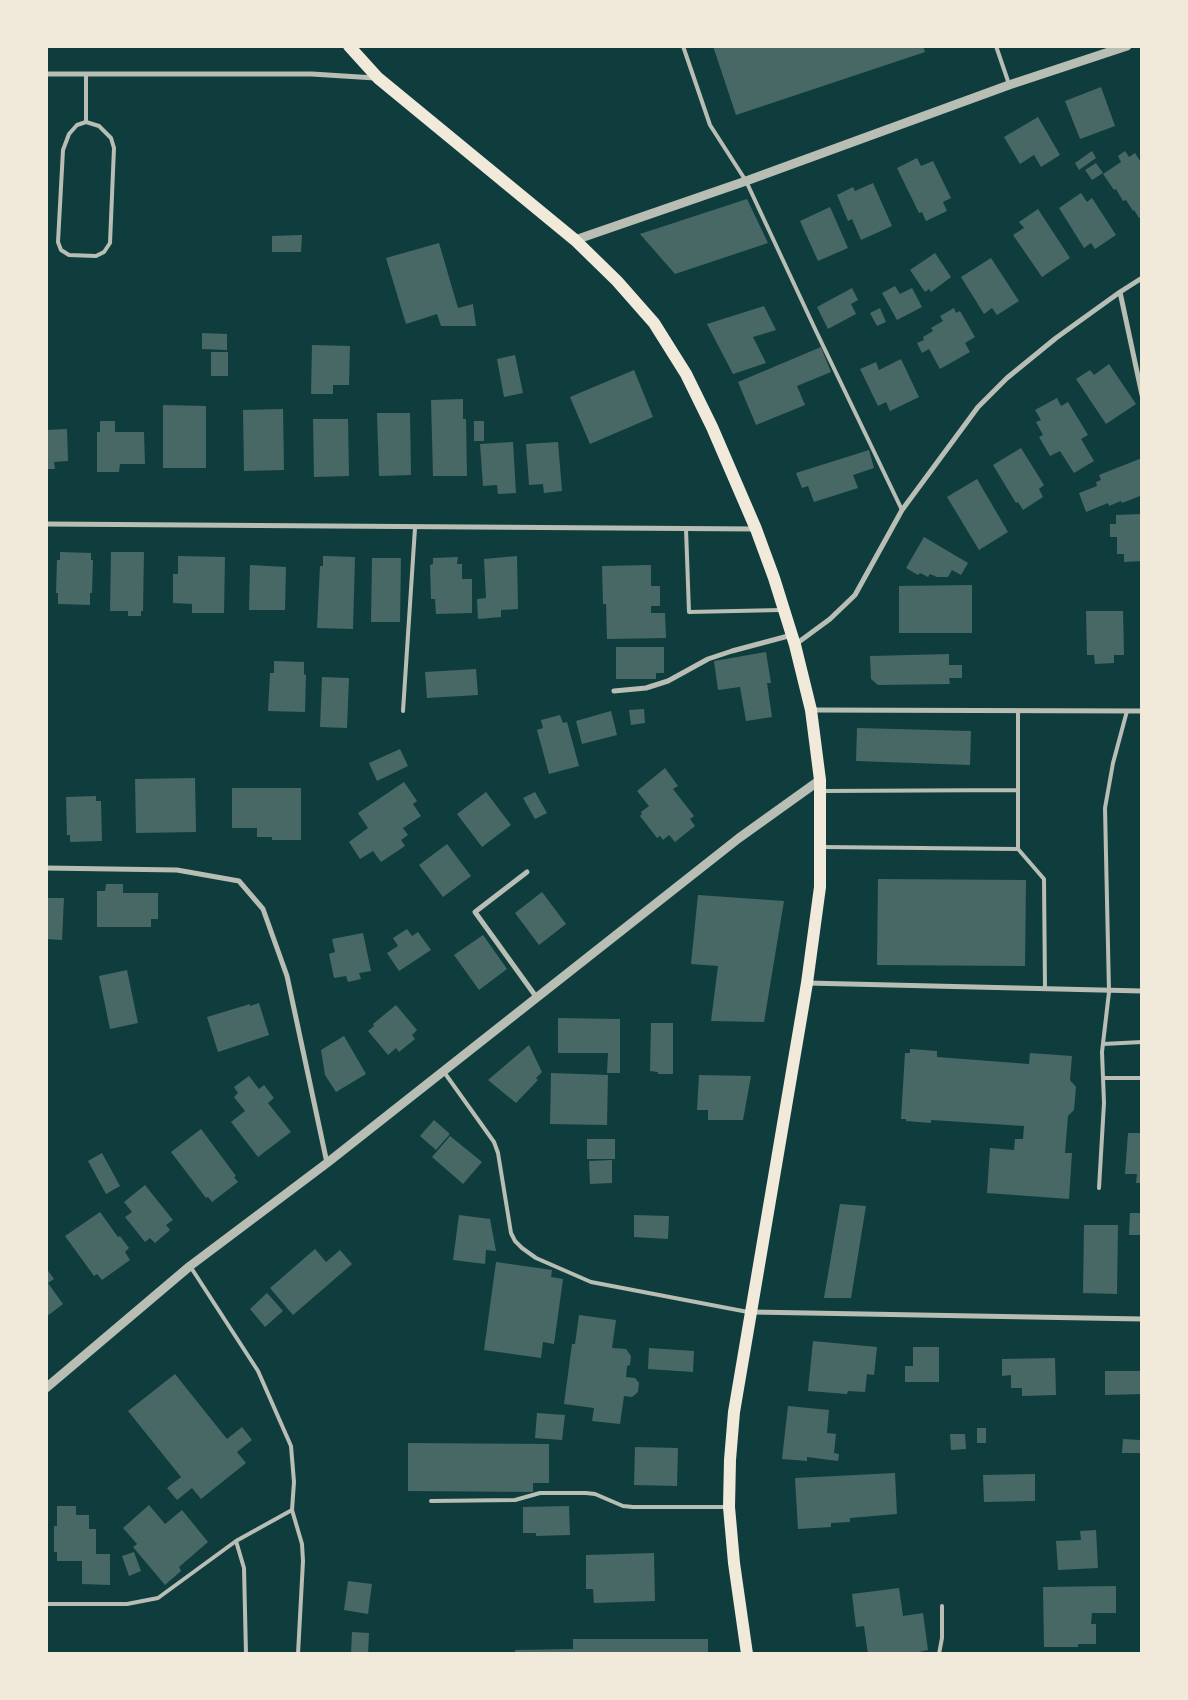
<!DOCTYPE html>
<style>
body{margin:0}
#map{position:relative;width:1188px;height:1700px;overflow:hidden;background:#0f3d3e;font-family:Lora,serif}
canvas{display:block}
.frame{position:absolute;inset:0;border:48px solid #f1e9da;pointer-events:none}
</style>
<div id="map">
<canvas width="1188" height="1700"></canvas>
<div class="frame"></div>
</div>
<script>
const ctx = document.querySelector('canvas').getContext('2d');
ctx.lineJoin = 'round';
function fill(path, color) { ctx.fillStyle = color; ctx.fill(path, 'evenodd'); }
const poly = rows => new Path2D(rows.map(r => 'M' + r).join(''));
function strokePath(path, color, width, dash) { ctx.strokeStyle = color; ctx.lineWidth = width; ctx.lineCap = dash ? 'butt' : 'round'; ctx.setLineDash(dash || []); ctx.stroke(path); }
const building = poly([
 [713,46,923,46,925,52,736,115],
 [1101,87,1115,126,1080,139,1065,101],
 [1038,117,1060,155,1041,167,1034,155,1020,164,1004,137],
 [1092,151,1096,158,1079,170,1075,163],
 [1125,151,1129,157,1135,153,1142,164,1142,216,1139,218,1134,210,1133,211,1126,200,1123,201,1116,189,1114,190,1103,174,1121,162,1118,156],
 [917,158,921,166,933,161,951,198,943,202,947,211,926,221,922,212,919,213,897,168],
 [1096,163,1103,173,1092,180,1085,170],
 [873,183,892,226,861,240,852,219,848,221,837,195,853,187,855,191],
 [1081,193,1087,202,1092,198,1116,235,1095,249,1091,243,1084,248,1059,208],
 [747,199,768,243,675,274,640,234],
 [830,207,848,248,818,261,800,221],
 [1038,209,1070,258,1042,277,1013,235,1024,228,1019,222],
 [302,235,301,252,272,252,272,236],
 [439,243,458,308,473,304,476,326,441,326,437,314,406,324,386,258],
 [935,253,951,277,931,292,929,289,925,292,910,270],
 [991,258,1019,301,997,315,992,308,984,314,961,277],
 [895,286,900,294,912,288,922,307,897,320,882,293],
 [852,288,858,300,851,304,856,314,828,329,817,307],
 [764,306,776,330,753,337,766,363,733,374,707,324],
 [880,308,886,322,877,326,870,313],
 [954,308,956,313,960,311,975,337,965,343,970,352,940,369,929,349,922,353,917,343,924,340,923,337,933,331,931,328,943,321,940,316],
 [202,333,227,334,227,350,202,349],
 [312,345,350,346,349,385,333,385,333,394,311,394],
 [821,347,831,372,797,386,805,405,756,425,738,382],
 [211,352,228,352,228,376,211,376],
 [515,355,523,393,504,397,497,359],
 [901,359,919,397,890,411,886,402,878,406,860,369,876,362,879,370],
 [1109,364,1136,404,1106,424,1076,379,1090,370,1094,375],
 [634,370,653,417,590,444,570,397],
 [1057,398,1061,406,1068,402,1088,435,1081,439,1094,461,1074,473,1060,451,1050,456,1039,437,1043,435,1036,422,1041,420,1035,410],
 [463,399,463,419,466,419,467,476,433,476,431,400],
 [163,405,206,406,206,468,163,468],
 [283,409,284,470,244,471,243,410],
 [377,413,410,413,411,475,379,476],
 [313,419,348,419,349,476,314,477],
 [100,421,115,421,115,432,144,432,145,464,120,464,119,472,97,472,97,432,100,432],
 [474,421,484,421,484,441,474,441],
 [67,429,68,461,54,462,55,469,46,469,46,430],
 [513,442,516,493,498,494,497,485,483,486,480,444],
 [558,442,562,491,544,493,543,484,529,485,526,444],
 [1021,448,1044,485,1039,489,1043,497,1023,510,1018,502,1016,503,993,465],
 [869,450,874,468,853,475,858,488,814,502,808,486,802,488,796,473],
 [1142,458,1142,501,1140,496,1122,503,1121,501,1109,506,1108,503,1086,512,1079,493,1097,486,1096,482,1101,480,1099,475],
 [977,479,1008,532,979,550,947,497],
 [1142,514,1142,561,1124,562,1124,554,1117,554,1117,537,1110,537,1110,524,1116,524,1116,515],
 [924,537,968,563,961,575,952,570,948,577,937,577,930,574,928,577,920,573,918,575,906,568],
 [60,552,91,553,91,560,93,560,92,593,90,593,90,605,58,604,58,593,56,593,57,560,60,560],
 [111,552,144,552,143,611,141,611,141,616,128,616,128,611,110,611],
 [178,556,225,557,224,613,192,613,192,604,173,603,173,574,178,574],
 [323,556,355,557,353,629,317,628,320,566,323,566],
 [517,556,518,609,501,610,501,617,478,619,477,599,486,598,484,559],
 [458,557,457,564,462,564,462,579,472,579,472,613,436,614,435,599,431,599,430,565,433,564,433,558],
 [372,558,401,558,400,622,371,622],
 [250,565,286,567,285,610,249,610],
 [651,565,651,586,660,586,660,606,651,606,651,613,665,613,666,638,607,639,606,604,603,604,602,566],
 [972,585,972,633,899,633,899,586],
 [1086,611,1123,611,1124,655,1114,655,1114,663,1095,664,1094,655,1087,655],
 [616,647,664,647,664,673,656,673,656,679,616,679],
 [766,652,771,683,767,683,772,717,746,721,740,687,718,690,714,661],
 [949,654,949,665,962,665,962,678,949,678,950,684,878,685,871,679,870,656],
 [274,661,304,662,304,674,306,675,305,712,268,711,270,673,274,673],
 [476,669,478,695,427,698,425,672],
 [322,677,349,678,347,728,320,727],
 [644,709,645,723,631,725,629,710],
 [611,711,617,735,582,744,576,721],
 [560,715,563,723,567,722,579,766,549,774,537,730,543,728,541,720],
 [857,728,971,731,970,765,856,761],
 [400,749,408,766,377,781,369,763],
 [665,768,678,786,673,789,694,816,690,819,695,826,675,842,669,835,663,840,660,836,657,838,640,816,642,814,641,812,649,806,637,791],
 [195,778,196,832,136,833,135,779],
 [404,782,417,801,413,804,421,816,403,828,408,835,401,840,405,846,381,862,373,851,360,859,349,842,368,828,358,813],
 [232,788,301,788,301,840,272,840,272,837,257,837,257,828,232,828],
 [486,792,511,825,482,847,457,814],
 [535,792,547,813,535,819,523,798],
 [96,796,96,801,101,801,102,841,70,842,70,835,67,835,66,797],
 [447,844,471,876,443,897,419,865],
 [878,879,1026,880,1025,966,877,965],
 [106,884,123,884,123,893,158,893,158,919,151,919,151,927,97,927,97,891,105,891],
 [542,892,566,924,539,945,515,913],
 [46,894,48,894,48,898,64,898,62,940,46,939],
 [698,895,784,901,764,1022,711,1021,718,966,691,964],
 [407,929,412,936,418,932,431,950,399,971,387,953,398,946,393,938],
 [363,933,371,971,359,973,361,979,348,982,346,976,334,978,329,954,335,952,332,939],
 [483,935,507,969,479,990,454,955],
 [127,970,138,1023,110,1029,99,976],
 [259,1003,269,1035,218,1052,207,1017,250,1004,250,1006],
 [396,1005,417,1030,412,1035,415,1039,399,1052,396,1048,388,1055,368,1031,374,1026,373,1024],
 [558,1018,620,1019,620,1073,607,1073,608,1053,558,1053],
 [651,1023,673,1023,673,1074,658,1074,658,1072,650,1071],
 [344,1036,366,1074,336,1092,325,1075,321,1050],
 [529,1045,542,1072,536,1078,538,1080,516,1103,488,1080],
 [910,1049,937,1051,937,1057,1029,1064,1030,1053,1072,1056,1070,1080,1076,1087,1074,1110,1068,1116,1065,1153,1072,1153,1069,1199,987,1193,990,1148,1014,1150,1015,1139,1023,1139,1024,1126,931,1120,931,1123,906,1121,906,1119,901,1119,905,1053,910,1053],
 [551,1073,608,1075,607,1125,550,1124],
 [699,1075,751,1076,743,1120,708,1120,708,1110,697,1110],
 [249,1076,259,1089,264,1085,274,1098,268,1103,291,1132,258,1157,231,1122,245,1111,234,1097,238,1093,234,1087],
 [434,1120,450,1134,436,1150,420,1136],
 [201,1129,236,1176,234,1177,238,1182,212,1202,208,1197,206,1198,171,1152],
 [1140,1129,1142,1129,1142,1183,1136,1183,1137,1174,1125,1174,1128,1133,1140,1133],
 [450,1136,482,1162,463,1184,432,1157],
 [587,1139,615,1139,615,1159,587,1159],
 [102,1153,120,1186,106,1194,88,1161],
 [612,1160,612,1183,590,1184,589,1161],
 [145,1185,173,1220,166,1225,170,1230,155,1243,150,1238,145,1242,125,1217,132,1212,124,1202],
 [840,1204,866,1206,851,1298,824,1298],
 [100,1212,118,1237,120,1236,129,1248,125,1252,130,1260,102,1280,97,1274,94,1276,65,1236],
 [1130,1213,1142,1213,1142,1235,1129,1235],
 [459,1215,490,1219,496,1251,486,1250,485,1264,453,1260],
 [634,1215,669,1216,668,1239,634,1237],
 [1084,1225,1118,1225,1117,1294,1083,1293],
 [315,1249,326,1262,340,1250,352,1264,293,1315,270,1288],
 [496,1262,552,1270,551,1277,563,1279,554,1344,543,1342,541,1358,484,1350],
 [46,1268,54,1279,48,1283,63,1304,46,1317],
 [267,1293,283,1311,265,1327,250,1309],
 [579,1315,616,1320,612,1348,626,1349,631,1356,630,1365,627,1366,626,1377,635,1378,639,1383,638,1392,632,1397,624,1396,620,1424,592,1421,594,1408,564,1404,572,1344,575,1344],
 [813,1341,877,1347,874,1375,867,1374,865,1392,848,1391,847,1394,808,1391],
 [913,1347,939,1347,939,1382,905,1382,905,1366,913,1366],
 [649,1348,694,1351,693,1372,648,1369],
 [1055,1358,1056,1395,1022,1396,1022,1388,1011,1388,1011,1375,1002,1376,1002,1359],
 [1105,1371,1142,1371,1142,1394,1105,1395],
 [175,1374,227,1439,242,1427,252,1440,237,1452,246,1463,201,1499,192,1488,177,1500,167,1488,181,1477,128,1411],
 [788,1406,829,1410,827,1433,836,1434,834,1453,839,1454,838,1461,807,1457,807,1461,782,1459],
 [537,1413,565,1415,562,1440,535,1438],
 [977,1428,986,1428,986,1443,977,1443],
 [950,1434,965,1434,966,1449,951,1450],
 [1123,1439,1140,1440,1140,1453,1122,1453],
 [408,1443,549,1444,549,1483,533,1483,533,1492,408,1491],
 [635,1447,678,1448,677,1486,634,1485],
 [895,1473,897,1514,850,1518,850,1522,831,1523,831,1527,798,1529,795,1478],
 [1035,1474,1035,1501,984,1502,983,1475],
 [149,1505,165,1524,182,1510,208,1542,179,1567,181,1571,165,1585,133,1547,137,1544,123,1528],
 [57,1506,76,1506,76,1515,89,1515,89,1529,96,1529,96,1554,110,1554,110,1585,82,1584,82,1561,57,1561,57,1552,54,1552,54,1526,57,1526],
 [569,1506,570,1535,536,1536,536,1533,523,1533,523,1507],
 [1096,1530,1098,1568,1058,1570,1056,1541,1081,1540,1080,1531],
 [134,1552,141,1571,129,1576,122,1556],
 [654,1553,655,1601,594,1603,593,1589,586,1589,586,1555],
 [348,1581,372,1584,368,1614,344,1610],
 [1116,1586,1116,1613,1092,1613,1091,1624,1096,1624,1096,1644,1078,1644,1078,1647,1044,1647,1043,1587],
 [899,1588,903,1616,923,1613,928,1650,909,1654,868,1654,864,1626,856,1627,852,1594],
 [352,1632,369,1633,368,1654,351,1654],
 [573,1639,708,1639,708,1654,515,1654,515,1650,573,1649]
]);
const service = poly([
 [683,46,710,125,746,181,816,331,902,510],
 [996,46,1009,84],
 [86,122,99,126,111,138,114,148,110,243,104,252,96,256,69,255,61,250,58,242,63,150,69,134,77,125,86,122],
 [86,122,86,74],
 [686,529,689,612,781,610],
 [403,711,415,528],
 [1018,711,1018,849,1044,879,1045,988],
 [823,791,1018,790],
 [823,847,1018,849],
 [1103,1044,1142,1042],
 [444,1072,494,1142,498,1153,511,1233,515,1241,522,1248,536,1258,591,1282,748,1312],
 [1104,1078,1142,1078],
 [1099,1188,1104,1103,1102,1052,1109,992,1105,808,1113,763,1127,711],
 [190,1266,258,1371,291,1446,294,1482,292,1510,302,1544,303,1561,298,1654],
 [431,1501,515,1500,540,1493,586,1493,595,1494,623,1506,633,1507,727,1507],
 [46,1604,127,1604,158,1598,236,1541],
 [246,1654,244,1568,236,1541,292,1510],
 [939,1654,942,1638,942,1606]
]);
const minor = poly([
 [46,74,312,74,375,78],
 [1120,292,1142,395],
 [46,524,755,529],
 [796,644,830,619,855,595,902,510,978,407,1007,378,1056,338,1120,292,1142,278],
 [614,691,646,688,668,681,708,659,732,651,792,635],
 [811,710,1142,711],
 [46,868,177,870,239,881,263,909,287,976,327,1163],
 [527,872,475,912,537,998],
 [807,983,1142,991],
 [752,1312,1142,1319]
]);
const tertiary = poly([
 [575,240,746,181,1009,85,1127,46],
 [46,1388,190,1266,327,1163,739,838,820,780]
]);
const primary = poly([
 [349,46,378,78,575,240,617,281,654,323,686,374,712,427,756,529,774,578,795,645,811,710,820,780,820,887,807,983,734,1412,730,1460,729,1507,734,1563,747,1654]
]);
fill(building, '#486865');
strokePath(service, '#b8beb3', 4);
strokePath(minor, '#b8beb3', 5);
strokePath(tertiary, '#b8beb3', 9);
strokePath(primary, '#f1e9da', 12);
</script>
